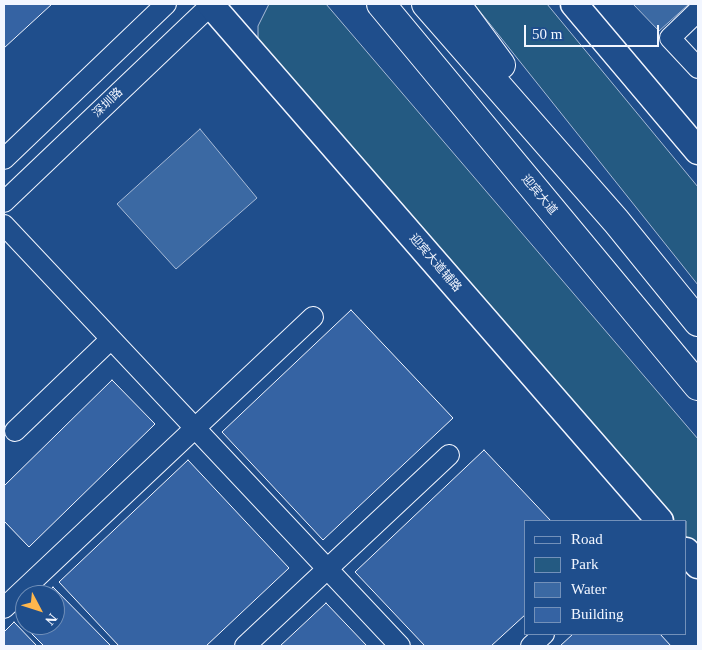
<!DOCTYPE html>
<meta charset="utf-8">
<style>
body{margin:0}
#map{position:relative;width:702px;height:650px;overflow:hidden;background:#1f4e8c;font-family:"Times New Roman",serif}
canvas{display:block}
.frame{position:absolute;inset:0;border:5px solid #f2f6ff;pointer-events:none}
.legend{position:absolute;left:524px;top:520px;width:162px;height:115px;box-sizing:border-box;background:#1f4e8c;border:1px solid #7391ba;margin:0;padding:6px 9px;list-style:none;font-size:15px;color:#f2f6ff}
.legend li{display:flex;align-items:center;gap:10px;height:25px}
.legend b{width:25px;border:1px solid #7391ba}
.north{position:absolute;left:15px;top:585px;width:50px;height:50px;box-sizing:border-box;background:#1f4e8c;border:1px solid #7391ba;border-radius:50%;rotate:130deg;font-size:14px;font-weight:700;line-height:20px;text-align:center;color:#f2f6ff}
.north::after{content:'';display:block;margin:auto;width:18px;height:22px;background:#ffb74d;clip-path:polygon(50% 0,100% 100%,50% 72%,0 100%)}
.scale{position:absolute;left:524px;top:25px;width:135px;height:22px;box-sizing:border-box;border:2px solid #f2f6ff;border-top:0;padding-left:6px;font-size:15px;line-height:18px;white-space:nowrap;color:#f2f6ff;-webkit-text-stroke:4px #1f4e8c;paint-order:stroke}
</style>
<div id="map">
<canvas width="702" height="650"></canvas>
<div class="frame"></div>
<ul class="legend">
<li><b style="height:6px;background:#1f4e8c"></b>Road</li>
<li><b style="height:14px;background:#245a82"></b>Park</li>
<li><b style="height:14px;background:#3b69a3"></b>Water</li>
<li><b style="height:14px;background:#3563a3"></b>Building</li>
</ul>
<div class="north">N</div>
<div class="scale">50 m</div>
</div>
<script>
const ctx = document.querySelector('canvas').getContext('2d');
ctx.lineJoin = 'round';
function fill(path, color) { ctx.fillStyle = color; ctx.fill(path, 'evenodd'); }
const poly = rows => new Path2D(rows.map(r => 'M' + r).join(''));
function strokePath(path, color, width, dash) { ctx.strokeStyle = color; ctx.lineWidth = width; ctx.lineCap = dash ? 'butt' : 'round'; ctx.setLineDash(dash || []); ctx.stroke(path); }
function write(font, color, halo, rows, align = 'center') {
  ctx.font = font + ' "Times New Roman","Noto Sans SC",serif'; ctx.lineWidth = 4; ctx.setLineDash([]); ctx.textBaseline = 'middle'; ctx.strokeStyle = halo; ctx.fillStyle = color; for (const [text, x, y, turn = 0] of rows) {
    ctx.save(); ctx.translate(x, y); ctx.rotate((+turn || 0) * Math.PI / 180); ctx.textAlign = isNaN(turn) ? turn : align; if (halo) ctx.strokeText(text, 0, 0); ctx.fillText(text, 0, 0); ctx.restore();
  }
}
const green = poly([
 [269,4,326,4,698,439,698,550,686,536,686,521,673,521,264,53,258,40,258,26,269,4],
 [474,4,547,4,698,187,698,285,474,4]
]);
const water = poly([
 [633,4,689,4,659,31,633,4],
 [200,129,257,198,176,269,117,204,200,129]
]);
const building = poly([
 [4,4,52,4,4,48,4,4],
 [351,310,453,418,323,540,222,432,351,310],
 [112,380,155,424,29,547,4,521,4,486,112,380],
 [484,450,551,521,526,521,526,614,491,646,425,646,355,572,484,450],
 [188,460,289,568,206,646,119,646,59,582,188,460],
 [53,587,111,646,44,646,19,621,25,615,25,625,55,625,55,595,45,595,53,587],
 [326,603,367,646,280,646,326,603],
 [14,622,37,646,4,646,4,632,14,622],
 [573,634,660,634,671,646,560,646,573,634]
]);
const minor = poly([
 [698,11,670,38,698,68],
 [4,159,166,4],
 [4,202,212,4],
 [4,225,400,646],
 [15,431,111,339],
 [4,608,313,317],
 [245,646,449,455],
 [531,646,544,634]
]);
const major = poly([
 [210,4,660,521],
 [574,4,698,151],
 [686,551,698,565]
]);
const highway = poly([
 [381,4,698,386],
 [426,4,616,221,698,322],
 [456,4,501,65]
]);
const streetNames = [
 ["深圳路",108,103,-44],
 ["迎宾大道",539,195,50],
 ["迎宾大道辅路",435,263,49]
];
fill(green, '#245a82');
strokePath(green, '#a8bbd7', 1);
fill(water, '#3b69a3');
strokePath(water, '#a8bbd7', 1);
fill(building, '#3563a3');
strokePath(building, '#f2f6ff', 1);
strokePath(minor, '#f2f6ff', 22);
strokePath(major, '#f2f6ff', 29);
strokePath(highway, '#f2f6ff', 30);
strokePath(minor, '#1f4e8c', 20);
strokePath(major, '#1f4e8c', 26);
strokePath(highway, '#1f4e8c', 28);
write('12px', '#f2f6ff', '#1f4e8c', streetNames);
</script>
